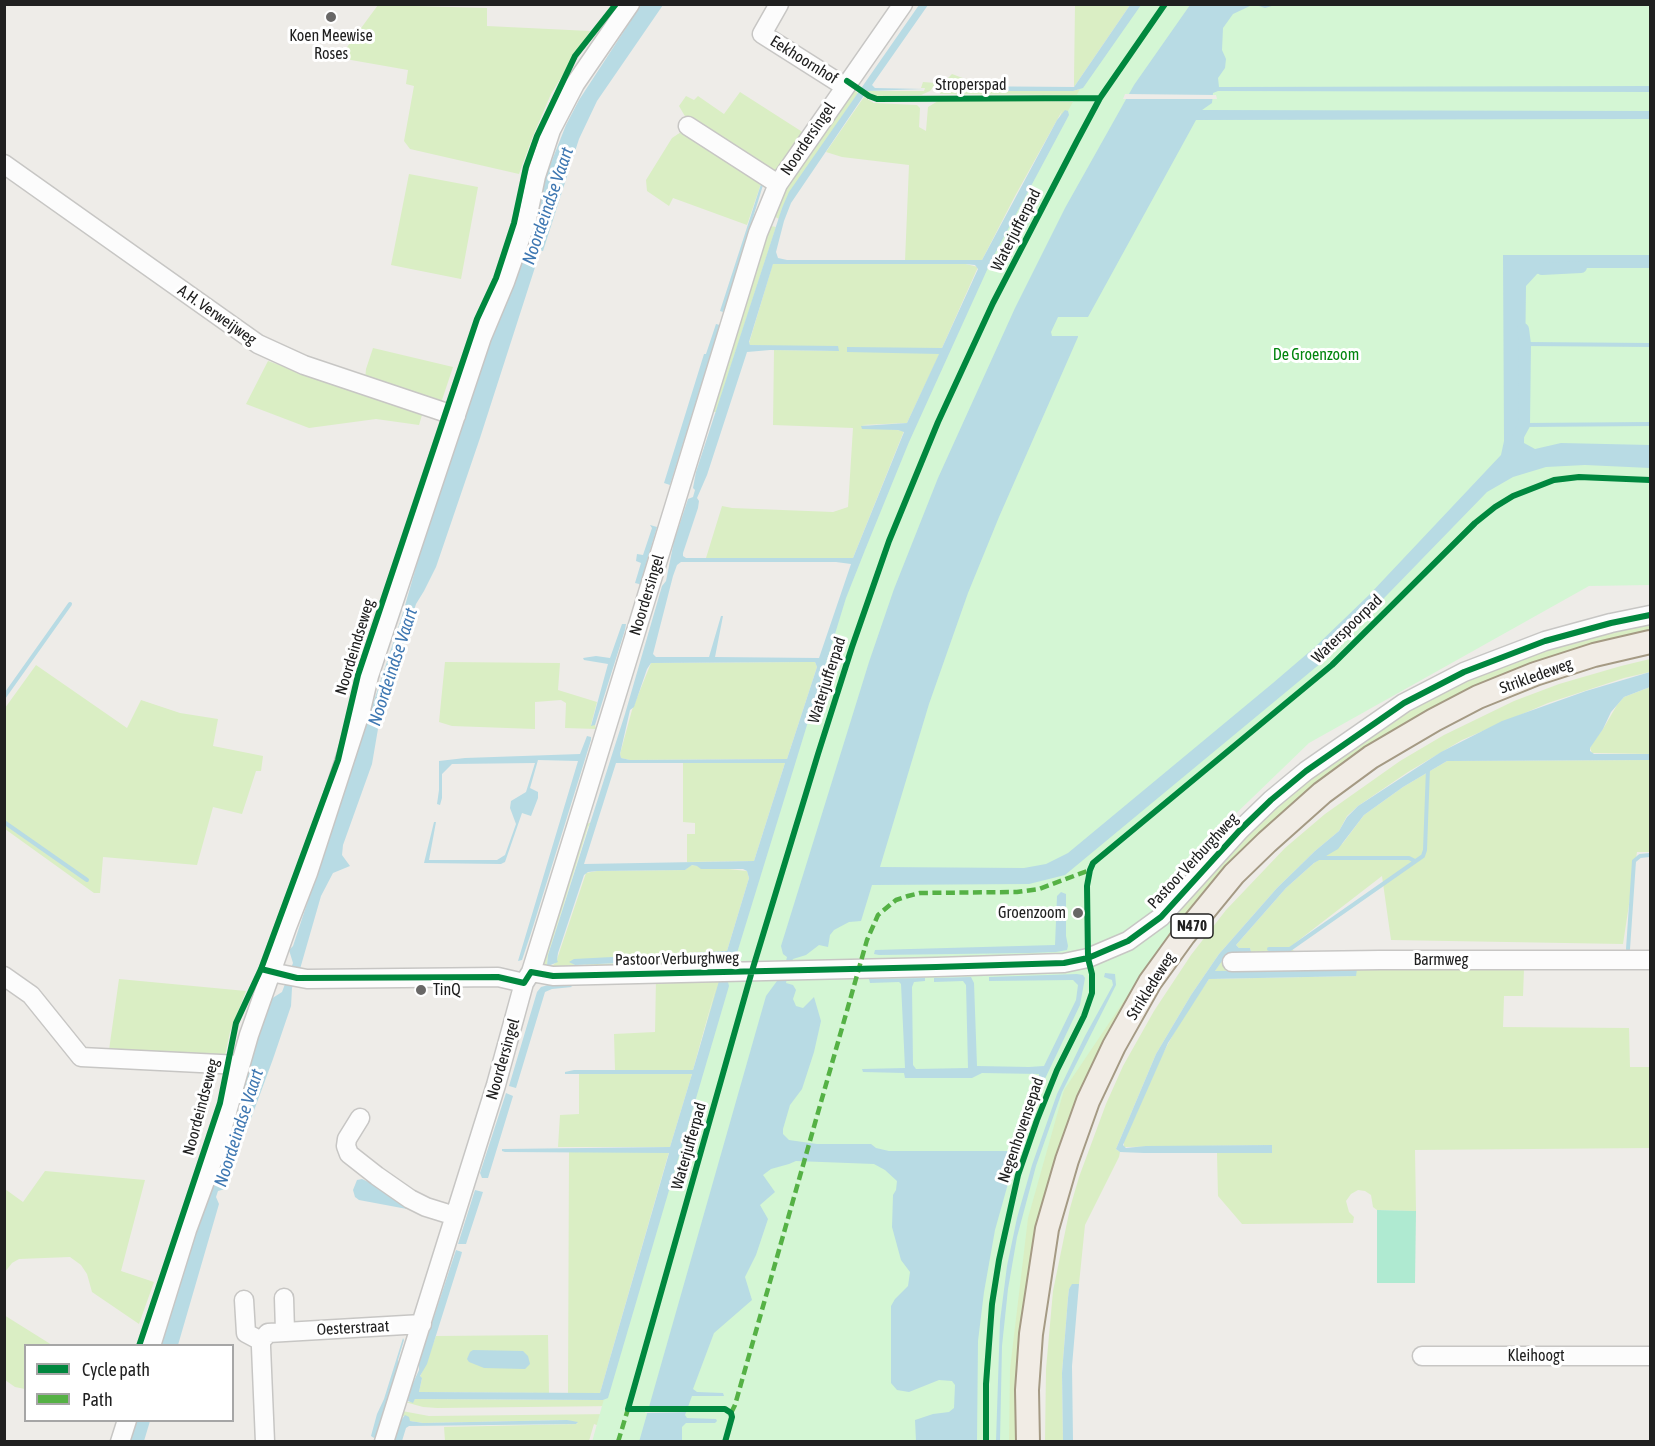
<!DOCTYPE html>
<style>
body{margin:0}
#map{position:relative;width:1655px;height:1446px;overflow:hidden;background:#eeece8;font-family:"Asap Condensed",sans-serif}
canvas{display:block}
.frame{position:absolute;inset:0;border:6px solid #202020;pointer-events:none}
.legend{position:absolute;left:24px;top:1344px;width:210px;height:78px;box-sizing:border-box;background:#fff;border:2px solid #a6a6a6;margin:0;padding:8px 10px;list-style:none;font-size:18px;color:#202020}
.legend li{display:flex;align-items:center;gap:12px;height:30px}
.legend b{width:30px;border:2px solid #a6a6a6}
</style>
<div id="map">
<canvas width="1655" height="1446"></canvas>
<div class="frame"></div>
<ul class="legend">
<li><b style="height:8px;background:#00873e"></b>Cycle path</li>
<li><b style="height:8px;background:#55b145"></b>Path</li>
</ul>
</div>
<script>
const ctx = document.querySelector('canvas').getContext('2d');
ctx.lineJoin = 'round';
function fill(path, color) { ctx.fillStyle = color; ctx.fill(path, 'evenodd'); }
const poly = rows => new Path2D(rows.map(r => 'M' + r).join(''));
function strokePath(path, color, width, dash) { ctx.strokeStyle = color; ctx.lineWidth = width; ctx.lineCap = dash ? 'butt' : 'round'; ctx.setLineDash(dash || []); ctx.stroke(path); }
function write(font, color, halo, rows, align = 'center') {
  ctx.font = font + ' "Asap Condensed",sans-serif'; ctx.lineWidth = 6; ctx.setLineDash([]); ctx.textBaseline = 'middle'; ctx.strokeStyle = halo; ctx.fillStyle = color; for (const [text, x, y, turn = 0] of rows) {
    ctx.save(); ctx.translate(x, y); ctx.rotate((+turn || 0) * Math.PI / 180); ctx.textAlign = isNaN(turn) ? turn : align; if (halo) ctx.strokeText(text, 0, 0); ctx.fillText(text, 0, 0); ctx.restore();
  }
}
const grass = poly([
 [378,5,487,8,487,26,590,31,551,94,533,136,519,174,410,149,404,141,414,86,406,84,408,70,351,60,342,54],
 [1075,5,1130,5,1074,87,1074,80],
 [952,74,968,80,988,83,988,86,949,86,946,87,946,91,1073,91,1083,88,1080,95,940,94,940,86],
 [923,82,936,83,930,91,921,95,876,96,867,91,924,91,925,88,921,88],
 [853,90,858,93,782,208,779,219,770,214,773,205],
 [740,92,804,133,792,156,776,174,771,175,765,173,694,127,686,118,679,106,686,96,694,100,698,96,724,114],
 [864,97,874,103,917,105,920,108,919,127,926,131,928,107,938,101,974,99,1080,102,750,964,658,968,542,967,539,957,584,825,592,822,588,827,548,955,547,965,553,965,556,962,586,873,597,871,685,870,691,865,747,871,749,878,727,951,633,956,572,963,575,965,732,958,1062,111,1015,196,982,260,905,261,909,165,842,157,826,152],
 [688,131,762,181,747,225,673,198,669,206,647,191,646,180,672,138,681,132],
 [409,174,478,187,461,279,391,265],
 [766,225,776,227,716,412,713,412,710,409],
 [773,263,966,264,978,267,942,348,903,352,940,353,907,423,862,425,904,431,853,558,706,558,722,506,732,508,833,512,848,507,853,428,773,425,774,350,838,351,750,345,749,343],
 [373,348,453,367,441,403,365,381,366,369],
 [268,361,422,415,419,425,376,419,309,428,246,404],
 [1650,620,1650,638,1561,662,1489,689,1402,734,1359,762,1321,790,1268,836,1225,881,1180,934,1139,996,1106,1054,1092,1085,1062,1161,1046,1220,1034,1279,1029,1319,1019,1441,1000,1441,1002,1346,1008,1289,1017,1237,1036,1166,1062,1092,1116,985,1115,974,1105,974,1104,977,1112,980,1113,985,1085,1036,1057,1094,1032,1165,1017,1218,1007,1266,1000,1321,996,1441,989,1442,992,1343,998,1288,1008,1233,1022,1175,1046,1106,1094,1001,1097,983,1095,967,1097,961,1135,943,1161,923,1260,819,1333,758,1373,731,1447,689,1515,659,1578,638],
 [1650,659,1650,672,1624,678,1548,703,1462,740,1408,772,1358,806,1347,816,1339,831,1315,851,1277,888,1219,954,1191,995,1156,1054,1116,1149,1120,1152,1119,1157,1085,1225,1079,1284,1072,1285,1069,1289,1068,1298,1062,1373,1063,1441,1045,1442,1046,1369,1053,1291,1070,1208,1079,1177,1106,1104,1123,1066,1154,1011,1191,955,1226,910,1285,848,1325,814,1400,761,1444,735,1514,701,1559,684,1621,666],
 [445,662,560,663,558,690,597,702,591,725,595,725,596,729,565,728,566,703,561,700,535,702,535,729,452,726,439,722],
 [807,662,815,662,817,667,787,759,630,760,621,758,620,754,632,710,651,663],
 [36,665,127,728,141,700,180,713,218,719,213,746,263,756,261,771,256,771,242,814,213,807,197,865,103,857,100,893,94,893,5,829,5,708],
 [1650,687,1650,754,1592,753,1590,748,1592,743,1603,729,1617,705,1624,697],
 [1650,760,1650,852,1637,852,1623,944,1391,940,1382,876,1290,947,1301,958,1378,963,1379,970,1524,969,1523,996,1504,996,1503,1027,1629,1028,1630,1067,1650,1067,1650,1148,1415,1150,1416,1211,1377,1210,1373,1207,1371,1195,1365,1191,1358,1190,1351,1194,1346,1201,1349,1212,1354,1217,1353,1223,1242,1224,1218,1196,1217,1153,1272,1153,1272,1145,1124,1147,1124,1141,1161,1057,1182,1018,1209,979,1356,976,1214,972,1227,954,1251,952,1250,948,1239,948,1236,945,1286,888,1314,863,1343,843,1364,815,1403,787,1447,761],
 [683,763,785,763,754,861,687,862,687,834,695,834,695,823,683,822],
 [732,976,617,1406,437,1408,423,1407,405,1402,413,1402,415,1399,603,1400,608,1398,717,983,693,1070,615,1070,614,1034,655,1032,656,978],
 [119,979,246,991,230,1032,225,1056,109,1050],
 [579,1074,692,1074,670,1147,558,1147,560,1115,579,1114],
 [569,1152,669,1152,600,1393,568,1393],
 [45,1171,145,1180,121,1271,154,1282,139,1324,92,1292,87,1274,81,1265,70,1257,19,1259,12,1263,5,1272,5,1189,23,1202],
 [4,1315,52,1345,26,1346,25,1389,15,1387,5,1380],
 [548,1335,549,1393,419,1392,422,1378,420,1377,436,1336],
 [402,1411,429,1416,613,1414,639,1441,594,1424,589,1441,445,1441,444,1427,578,1424,567,1420,423,1423,410,1421,403,1416,394,1441,388,1442]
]);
const park = poly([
 [1137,5,1650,5,1650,585,1589,586,1309,743,1163,884,1181,916,1064,1090,1028,1218,1010,1369,1009,1441,592,1442,633,1294,833,623,915,417,993,247,1091,69]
]);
const pitch = poly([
 [1377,1210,1416,1211,1415,1283,1377,1283]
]);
const water = poly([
 [641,5,663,5,597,101,579,139,543,251,533,250,532,255,538,258,480,438,436,567,424,591,416,604,379,723,372,764,343,845,342,855,350,866,333,873,321,896,300,969,292,988,291,1006,273,1059,225,1189,218,1191,216,1197,219,1204,178,1345,159,1346,195,1232,214,1181,248,1064,271,999,282,992,293,963,289,950,293,946,402,616,432,511,496,323,527,248,545,178,566,125,579,100],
 [919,5,928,5,872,85,875,88,925,89,867,91,791,203,784,221,776,252,778,258,787,260,982,260,1057,120,1065,110,1068,111,1069,115,992,259,909,442,865,550,846,598,737,953,732,958,575,965,569,962,574,959,727,951,749,878,747,871,743,869,701,869,697,866,692,865,685,870,597,871,588,872,584,875,558,953,557,960,558,962,548,966,547,965,548,955,625,714,662,586,666,581,674,541,688,499,693,497,695,490,693,488,696,472,782,208,789,192],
 [773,264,966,264,975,265,978,269,942,348,847,347,847,352,939,354,907,423,861,426,862,429,898,430,904,432,853,558,686,558,683,556,683,553,698,508,699,501,697,498,707,475,747,352,770,350,839,351,838,346,750,345,749,342],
 [681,562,836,562,851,564,819,658,715,657,723,616,721,616,709,657,656,657,653,654,673,576,677,565],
 [807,662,815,662,817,667,787,759,630,760,621,758,620,754,630,710,634,707,647,669,651,663],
 [616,763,785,763,754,861,584,864],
 [1130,5,1141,5,1083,88,1073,91,946,91,944,89,949,86,1074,87],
 [1190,5,1275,5,1265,8,1256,5,1250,6,1233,14,1223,28,1222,50,1226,59,1225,68,1218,78,1219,87,1650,86,1650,92,1218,91,1213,93,1212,103,1202,110,1650,111,1650,119,1196,120,1088,317,1058,317,1051,332,1052,336,1078,336,1078,337,999,517,968,593,929,704,880,867,1024,868,1046,864,1068,853,1273,683,1315,647,1369,595,1501,455,1504,441,1503,255,1650,255,1650,268,1558,268,1537,274,1526,286,1524,443,1535,449,1561,443,1650,445,1650,468,1585,465,1546,467,1513,477,1487,492,1321,663,1065,875,1029,884,872,885,861,921,849,922,834,930,830,935,828,947,819,945,806,955,793,959,791,963,786,961,787,957,783,954,781,946,869,662,894,589,938,478,1015,308,1065,208,1134,85],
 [762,181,764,182,728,299,723,312,720,311],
 [716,324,720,325,670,485,664,483,704,354,706,354],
 [650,525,657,527,640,585,639,584,635,583,641,563,636,561,637,554,643,555,652,528],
 [622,624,626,624,625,630,595,725,591,726,608,664,584,660,583,658,596,656,610,658],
 [1650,672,1650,687,1624,697,1611,712,1603,729,1590,748,1590,751,1594,754,1650,754,1650,760,1447,761,1403,787,1364,815,1338,849,1314,863,1286,888,1236,945,1239,948,1250,948,1251,952,1227,954,1215,971,1357,969,1356,976,1209,979,1168,1043,1123,1145,1126,1148,1146,1146,1272,1145,1272,1153,1144,1153,1120,1152,1116,1149,1156,1054,1191,995,1219,954,1277,888,1315,851,1339,831,1347,817,1358,806,1441,752,1502,721,1586,691],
 [587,736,591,737,591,740,531,933,522,960,518,961,578,761,538,760,530,788,538,792,538,798,531,816,522,813,505,862,501,864,424,863,434,822,436,822,429,860,497,860,505,855,516,824,510,808,511,801,526,792,535,763,452,764,442,774,442,798,440,805,437,804,439,790,439,761,465,758,580,754],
 [1061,892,1066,894,1066,936,1068,946,1067,950,1056,952,1029,953,879,955,874,954,875,950,1055,945,1057,896],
 [1105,973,1115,974,1116,985,1062,1092,1036,1166,1017,1237,1008,1289,1002,1346,1000,1441,996,1441,1000,1321,1007,1266,1017,1218,1032,1165,1057,1094,1085,1036,1113,985,1112,980,1104,977],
 [1077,974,1083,975,1085,978,1080,1005,1043,1083,1018,1148,995,1230,984,1292,978,1341,977,1441,916,1441,915,1420,933,1414,949,1412,954,1408,955,1385,952,1381,939,1380,909,1392,897,1390,891,1383,891,1306,895,1299,908,1286,910,1272,901,1260,892,1227,893,1195,896,1190,897,1181,885,1170,874,1164,796,1161,789,1164,771,1169,763,1175,775,1192,760,1205,768,1219,756,1255,745,1277,752,1300,714,1333,693,1389,697,1392,723,1393,724,1396,692,1396,685,1415,687,1418,716,1419,717,1421,715,1423,686,1423,682,1427,682,1441,639,1442,766,996,777,981,780,981,782,976,787,978,786,983,793,985,796,990,793,999,796,1006,803,1008,814,997,821,1021,814,1052,802,1089,790,1105,783,1129,783,1134,789,1140,817,1144,871,1144,876,1148,889,1151,1008,1151,1015,1142,1039,1078,1039,1074,982,1073,972,1078,905,1078,904,1073,863,1072,862,1069,905,1068,901,984,899,982,870,983,869,979,925,978,925,981,914,982,912,987,913,1065,916,1069,968,1068,966,985,963,981,934,982,934,978,971,977,974,983,977,1066,1029,1067,1044,1066,1076,1000,1078,985,1073,980,989,981,989,977],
 [719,981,728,982,729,986,608,1398,603,1400,415,1399,413,1403,408,1401,409,1392,419,1370,419,1362,456,1250,462,1252,461,1256,427,1364,420,1376,422,1378,419,1392,600,1393,669,1153,505,1152,502,1151,502,1149,670,1147,692,1074,565,1074,565,1072,574,1070,693,1070],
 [548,985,570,985,572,987,552,989,545,992,516,1088,509,1086,537,992,541,987],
 [506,1093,513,1096,488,1178,482,1178,480,1173],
 [362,1179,375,1185,393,1199,423,1212,359,1200,355,1197,353,1190,357,1180],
 [475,1190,483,1192,466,1244,458,1244],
 [1072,1284,1079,1284,1072,1366,1073,1441,1063,1441,1062,1373,1068,1298,1069,1289],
 [403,1338,404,1340,398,1360,399,1368,383,1413,377,1436,374,1438,371,1436,377,1414,384,1399],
 [473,1350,523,1351,528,1356,530,1364,525,1369,484,1368,469,1362,467,1359,470,1352],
 [405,1415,409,1417,410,1421,423,1423,567,1420,578,1422,576,1424,409,1426,406,1428,402,1441,394,1442,399,1423],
 [136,1421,150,1421,144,1441,130,1442]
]);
const pier = poly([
 [1125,94,1216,95,1217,99,1123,99],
 [647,1406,691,1406,689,1412,645,1413]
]);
const stream = poly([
 [1525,344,1650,345],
 [1524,425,1650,424],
 [4,697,70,604],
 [4,822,87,880],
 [1318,858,1409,858,1415,861],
 [1269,949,1290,949,1423,856,1425,850,1428,768],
 [1628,949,1634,861,1640,856,1650,855]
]);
const canal = poly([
 [1542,269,1581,267],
 [1518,436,1524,425,1525,344,1523,329]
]);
const minor = poly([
 [779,4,762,34,844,86],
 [688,126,778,184],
 [4,164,258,344,304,365,456,416],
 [1232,962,1380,960,1650,960],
 [270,972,307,979,498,977,524,983],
 [531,972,553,976,936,967,1064,963,1088,958,1128,941,1161,917,1240,830,1271,800,1306,771,1404,703,1464,672,1545,641,1611,623,1650,615],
 [4,976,31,995,81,1057,240,1065],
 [360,1118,347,1139,346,1146,349,1154,377,1176,410,1199,426,1207,455,1216],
 [284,1298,285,1331],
 [244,1300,246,1333,261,1341],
 [151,1346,187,1230,215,1154,249,1035,287,927,308,873,361,710,369,676,482,337,505,282,527,219,536,176,551,130,575,84,630,4],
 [1422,1356,1650,1356],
 [120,1442,127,1420],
 [265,1442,261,1347,261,1341,268,1333,422,1324],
 [384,1442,496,1085,524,983,531,972,585,798,758,233,778,184,903,4]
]);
const major = poly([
 [1028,1442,1027,1390,1031,1334,1047,1229,1067,1160,1088,1101,1114,1046,1150,982,1184,935,1234,874,1267,842,1322,793,1371,757,1434,720,1478,697,1535,674,1594,655,1650,642]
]);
const quiet = poly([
 [731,1413,735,1405,867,940,878,915,896,900,908,896,920,893,1017,892,1039,889,1090,870],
 [618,1442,628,1409]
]);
const cycleway = poly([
 [847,81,869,96,877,99,1100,98],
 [261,969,297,978,498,977,524,983,531,972,553,976,936,967,1064,963,1088,958,1128,941,1161,917,1240,830,1271,800,1306,771,1404,703,1464,672,1545,641,1611,623,1650,615],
 [139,1346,220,1103,236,1023,261,969,338,760,358,675,477,319,496,278,514,223,526,167,537,136,575,56,616,4],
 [725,1442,732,1417,731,1413,725,1409,628,1409,752,971,818,754,852,647,889,541,938,422,993,303,1077,141,1100,98,1165,4],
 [986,1442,986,1384,992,1304,999,1260,1018,1175,1037,1120,1057,1070,1084,1016,1092,993,1092,974,1088,958,1087,886,1090,870,1093,863,1332,665,1475,523,1495,507,1513,496,1554,480,1579,477,1650,480]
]);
const markers = [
 [331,17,6,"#686766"],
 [1078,913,6,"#686766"],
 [421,990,6,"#686766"]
];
const shields = [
 [1192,926,42]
];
const shieldNames = [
 ["N470",1192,926]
];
const poiNames = [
 ["Koen Meewise",331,36],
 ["Roses",331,54],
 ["Groenzoom",1066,913,"right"],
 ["TinQ",433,990,"left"]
];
const streetNames = [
 ["Eekhoornhof",804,60,32],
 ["Stroperspad",971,85],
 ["Noordersingel",808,139,-56],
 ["Waterjufferpad",1016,230,-63],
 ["A.H. Verweijweg",217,315,35],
 ["Noordersingel",647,595,-73],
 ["Waterspoorpad",1347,629,-44],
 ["Noordeindseweg",355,647,-73],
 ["Strikledeweg",1536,676,-20],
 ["Waterjufferpad",827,680,-72],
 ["Pastoor Verburghweg",1193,861,-47],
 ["Pastoor Verburghweg",677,959,-1],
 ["Barmweg",1441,960],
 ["Strikledeweg",1151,986,-58],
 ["Noordersingel",503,1059,-74],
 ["Noordeindseweg",201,1107,-75],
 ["Negenhovensepad",1021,1130,-71],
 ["Waterjufferpad",689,1146,-74],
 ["Oesterstraat",353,1328,-3],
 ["Kleihoogt",1536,1356]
];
const parkNames = [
 ["De Groenzoom",1316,355]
];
const waterNames = [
 ["Noordeindse Vaart",548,206,-71],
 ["Noordeindse Vaart",393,667,-72],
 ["Noordeindse Vaart",239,1128,-72]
];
fill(grass, '#daeec4');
fill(park, '#d4f6d4');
fill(pitch, '#afead1');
fill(water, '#b8dbe4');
fill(pier, '#eeece8');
strokePath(stream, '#b8dbe4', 4);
strokePath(canal, '#b8dbe4', 12);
strokePath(minor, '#c7c6c4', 21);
strokePath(major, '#a59a84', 26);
strokePath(minor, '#fcfcfc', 18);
strokePath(major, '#f1ece5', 22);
strokePath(quiet, '#55b145', 4.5, [9, 4.5]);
strokePath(cycleway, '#00873e', 6);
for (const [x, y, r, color] of markers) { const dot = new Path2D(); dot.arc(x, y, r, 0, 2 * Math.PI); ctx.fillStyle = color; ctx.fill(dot); strokePath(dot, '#fff', 2); }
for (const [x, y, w] of shields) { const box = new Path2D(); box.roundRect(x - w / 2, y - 12, w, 24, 4.5); ctx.fillStyle = '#fff'; ctx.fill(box); strokePath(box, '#202020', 1.5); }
write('bold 15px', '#202020', null, shieldNames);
write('16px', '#202020', '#fff', poiNames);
write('16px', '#202020', '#fff', streetNames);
write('16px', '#01850d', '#fff', parkNames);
write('italic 18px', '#3f78b2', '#fff', waterNames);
</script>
